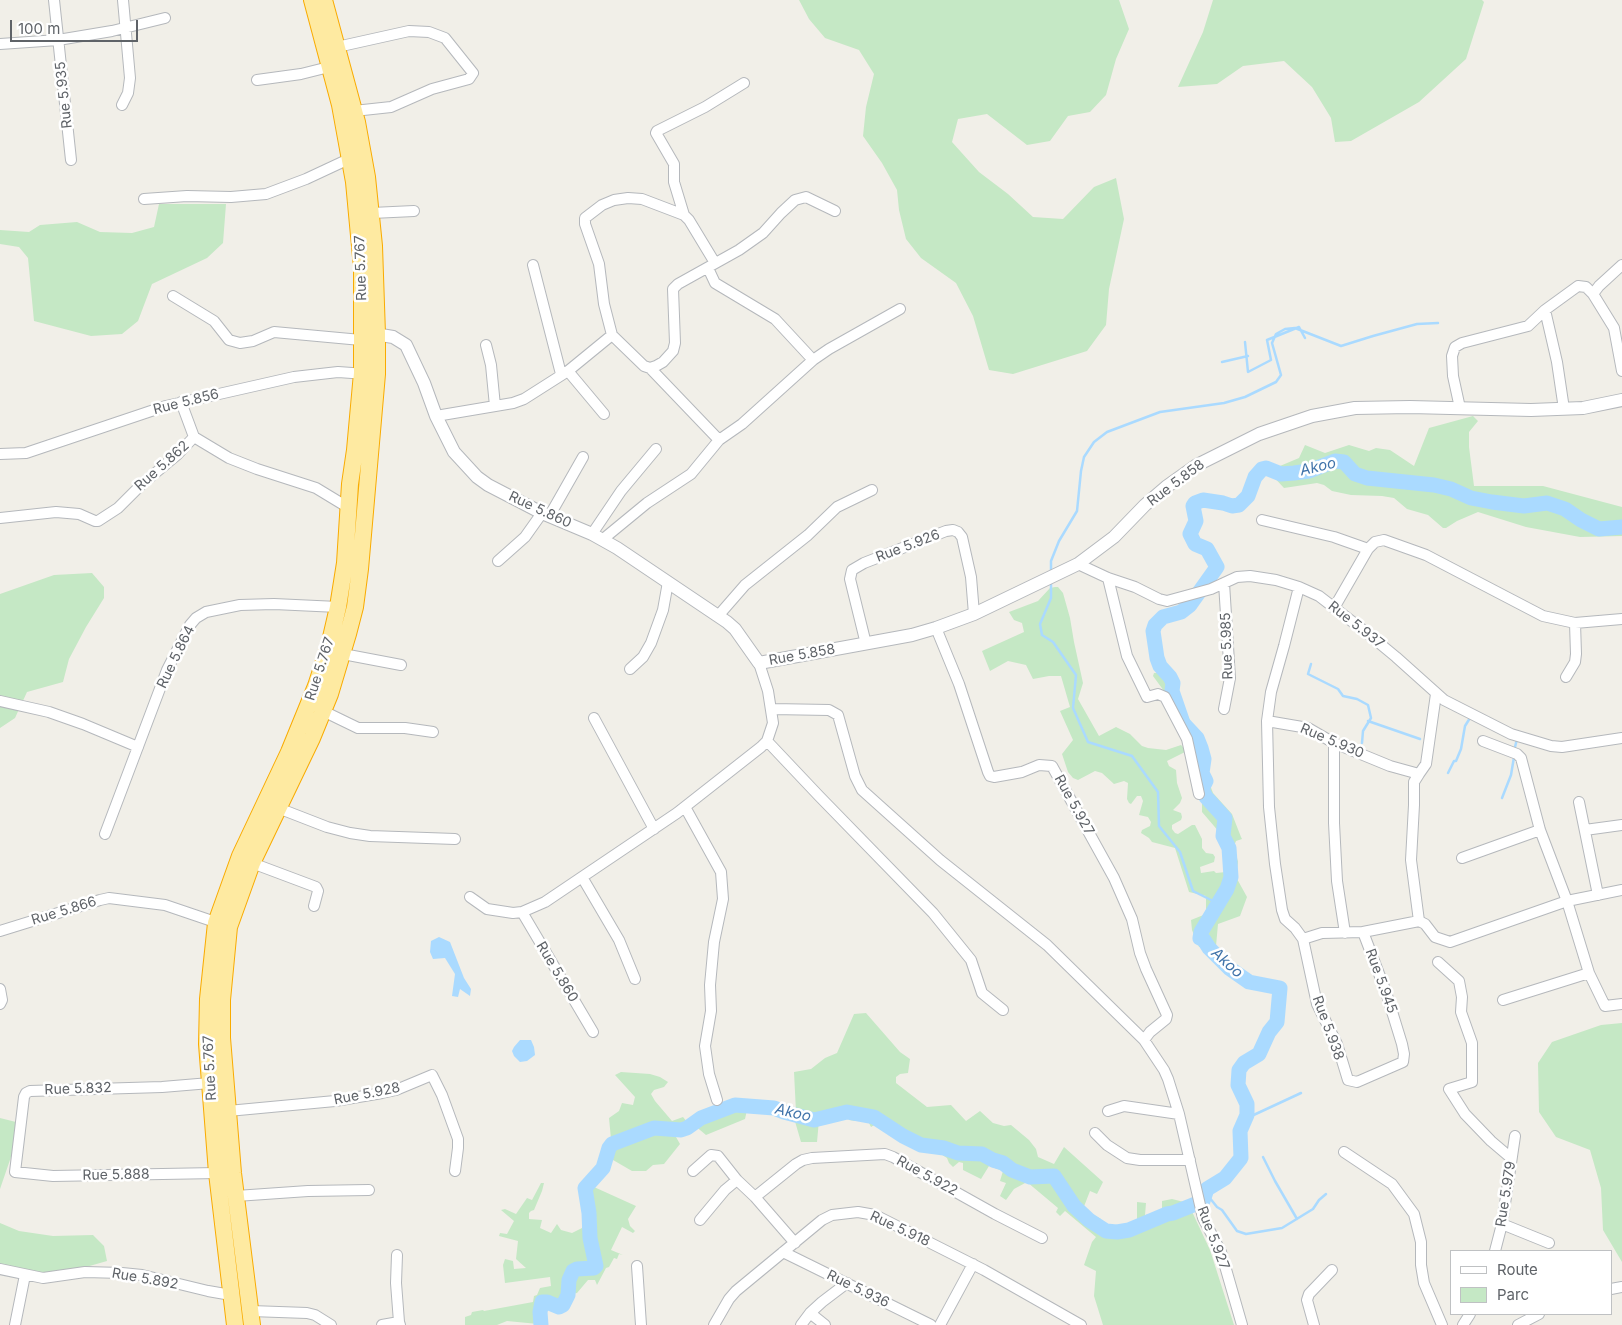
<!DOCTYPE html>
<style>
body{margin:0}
#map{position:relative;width:1622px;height:1325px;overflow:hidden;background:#f1efe8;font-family:Inter,sans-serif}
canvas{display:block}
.legend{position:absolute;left:1450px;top:1250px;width:162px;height:65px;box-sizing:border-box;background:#fff;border:1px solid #bfc1c3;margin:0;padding:6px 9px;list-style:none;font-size:15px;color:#5f6368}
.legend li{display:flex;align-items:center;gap:10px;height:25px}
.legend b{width:25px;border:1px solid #bfc1c3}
.scale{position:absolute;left:10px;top:20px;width:128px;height:22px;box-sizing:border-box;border:2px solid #5f6368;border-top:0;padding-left:6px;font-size:15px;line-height:18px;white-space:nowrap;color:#5f6368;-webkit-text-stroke:4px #fff;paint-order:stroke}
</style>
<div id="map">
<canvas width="1622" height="1325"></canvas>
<ul class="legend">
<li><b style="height:6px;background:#fff"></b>Route</li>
<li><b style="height:14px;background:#c5e8c5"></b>Parc</li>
</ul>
<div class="scale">100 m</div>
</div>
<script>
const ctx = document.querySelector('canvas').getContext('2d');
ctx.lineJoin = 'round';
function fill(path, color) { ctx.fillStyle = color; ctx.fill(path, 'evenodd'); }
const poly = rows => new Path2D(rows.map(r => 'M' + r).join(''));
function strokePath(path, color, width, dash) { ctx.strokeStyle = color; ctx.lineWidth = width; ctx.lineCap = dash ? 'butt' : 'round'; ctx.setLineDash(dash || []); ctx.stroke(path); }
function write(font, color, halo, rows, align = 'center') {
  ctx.font = font + ' Inter,sans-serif'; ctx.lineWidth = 5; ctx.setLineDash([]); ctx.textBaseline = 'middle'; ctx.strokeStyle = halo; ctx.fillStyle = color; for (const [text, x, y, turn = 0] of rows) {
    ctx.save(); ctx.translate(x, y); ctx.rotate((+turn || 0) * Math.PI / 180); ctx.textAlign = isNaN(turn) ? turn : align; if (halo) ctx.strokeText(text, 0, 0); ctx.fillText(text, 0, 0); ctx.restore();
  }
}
const green = poly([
 [799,0,1119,0,1129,29,1116,59,1106,95,1090,112,1068,116,1050,141,1027,145,987,114,958,119,952,142,979,172,1008,194,1033,217,1063,219,1094,187,1116,178,1124,219,1109,289,1106,325,1087,351,1013,374,989,370,973,316,956,283,921,258,906,239,899,210,897,190,882,163,863,136,866,107,874,74,859,50,825,38,809,19],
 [1213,0,1482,0,1484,2,1466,59,1419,102,1351,141,1335,142,1331,118,1312,87,1284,61,1243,66,1217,84,1178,87,1203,32],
 [159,204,226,204,223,243,207,258,152,284,138,321,122,334,91,336,34,321,28,258,19,247,0,244,0,230,29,232,40,225,77,222,100,232,132,233,154,227],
 [1473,416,1478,421,1469,432,1469,447,1474,486,1543,486,1622,507,1622,536,1580,537,1526,527,1478,512,1457,521,1446,528,1443,528,1428,515,1407,509,1394,498,1382,496,1351,495,1332,491,1324,485,1317,483,1284,488,1268,471,1299,458,1305,445,1325,453,1349,445,1369,451,1376,448,1390,450,1414,466,1429,428],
 [92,573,104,587,104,598,86,627,69,659,63,682,27,692,15,718,0,728,0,594,54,575],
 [1055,587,1058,587,1063,593,1070,618,1074,642,1083,683,1078,699,1099,736,1116,727,1130,734,1142,746,1148,748,1166,750,1181,745,1184,748,1185,752,1167,761,1169,766,1176,770,1177,783,1182,798,1180,803,1173,810,1181,813,1182,817,1181,820,1172,825,1172,829,1175,833,1178,834,1192,825,1195,825,1202,839,1202,848,1206,853,1213,854,1215,857,1214,862,1200,867,1201,873,1214,871,1216,873,1226,872,1225,842,1220,833,1202,812,1202,794,1197,768,1200,758,1198,752,1183,731,1164,691,1153,676,1154,673,1159,673,1174,690,1200,739,1204,747,1207,777,1213,793,1232,814,1241,837,1242,839,1236,841,1234,846,1238,862,1236,877,1247,897,1240,916,1218,924,1216,946,1199,947,1192,930,1191,920,1206,914,1206,896,1189,892,1175,848,1152,842,1149,838,1141,833,1142,830,1150,826,1151,822,1148,817,1139,815,1143,801,1141,796,1137,796,1131,804,1129,803,1127,799,1128,783,1124,781,1114,784,1102,773,1095,771,1078,780,1073,778,1068,772,1062,754,1073,740,1060,711,1070,707,1061,676,1049,676,1033,679,1026,665,1008,661,990,671,982,651,1024,632,1022,623,1014,620,1009,612,1038,601,1050,588],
 [866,1013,900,1052,910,1059,908,1073,900,1074,896,1077,896,1083,927,1107,951,1105,966,1121,980,1111,993,1123,1004,1126,1011,1125,1029,1140,1036,1149,1038,1157,1054,1164,1064,1147,1103,1182,1097,1194,1090,1191,1083,1209,1101,1219,1101,1226,1119,1228,1137,1221,1137,1202,1146,1203,1145,1215,1162,1212,1162,1201,1172,1199,1188,1203,1210,1250,1234,1325,1103,1325,1094,1296,1096,1271,1084,1265,1092,1242,1096,1237,1065,1211,1060,1216,1056,1212,1058,1208,1027,1182,1014,1189,1006,1200,1000,1196,1006,1183,1000,1181,1003,1171,989,1166,981,1179,963,1170,963,1163,959,1162,953,1167,949,1163,947,1158,936,1151,911,1145,890,1132,889,1130,876,1124,871,1127,868,1121,864,1118,858,1117,856,1121,849,1120,848,1114,823,1118,819,1120,817,1142,801,1142,794,1118,769,1110,747,1110,745,1119,706,1135,694,1125,691,1126,676,1137,680,1144,664,1164,653,1165,646,1171,632,1171,613,1160,609,1118,619,1111,622,1103,633,1105,635,1097,615,1075,621,1072,650,1074,660,1077,668,1082,664,1087,654,1090,651,1094,655,1101,672,1121,683,1117,688,1123,691,1122,710,1110,728,1104,750,1103,754,1105,785,1106,786,1112,796,1112,794,1072,811,1069,825,1058,837,1053,854,1014],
 [1622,1023,1622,1262,1603,1230,1601,1188,1590,1150,1556,1137,1539,1112,1538,1063,1552,1042,1601,1025],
 [0,1118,16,1122,12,1154,0,1189],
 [541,1183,544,1183,542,1191,534,1210,531,1211,529,1213,529,1219,542,1220,540,1228,551,1233,557,1224,561,1230,572,1233,582,1228,583,1223,587,1222,587,1234,593,1262,579,1265,572,1269,569,1276,563,1296,560,1300,556,1301,543,1298,540,1300,538,1307,538,1324,507,1321,497,1325,465,1325,465,1317,471,1315,472,1312,483,1310,484,1311,533,1302,534,1296,537,1295,540,1288,551,1286,550,1277,505,1283,503,1265,505,1259,513,1261,514,1269,526,1268,516,1259,518,1241,499,1236,500,1233,507,1234,514,1221,501,1210,505,1209,516,1214,527,1198,532,1200],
 [591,1187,594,1187,636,1206,628,1219,630,1226,635,1231,633,1233,622,1227,611,1250,623,1255,619,1254,617,1259,614,1258,609,1267,606,1268,597,1285,595,1280,588,1280,577,1293,572,1294,571,1287,576,1273,590,1272,599,1267,592,1240,590,1195],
 [0,1223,19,1231,53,1236,93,1235,104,1246,107,1261,65,1273,34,1274,0,1264]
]);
const water = poly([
 [439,937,450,942,464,978,471,989,470,996,460,989,458,997,452,996,455,974,445,958,433,959,430,952,431,941],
 [520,1040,531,1040,534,1047,535,1055,527,1061,520,1062,514,1056,512,1051,514,1047]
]);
const stream = poly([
 [1245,342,1248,372,1271,360,1267,340,1299,327,1305,338],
 [1222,362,1248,356],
 [1051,572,1051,561,1059,541,1077,511,1081,471,1084,457,1094,442,1107,432,1160,412,1224,403,1245,397,1276,382,1281,375,1272,343,1276,334,1285,329,1295,328,1341,346,1373,336,1417,324,1438,323],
 [1051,582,1051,598,1040,624,1042,635,1053,642,1076,675,1073,708,1088,742,1132,756,1158,792,1159,826,1180,852,1193,891,1217,903],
 [1311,664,1308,674,1338,689,1343,696,1357,699,1368,705,1371,718,1363,731,1362,743],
 [1368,721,1420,739],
 [1514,751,1517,739],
 [1448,773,1454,761,1456,761,1461,749,1465,726,1470,718],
 [1502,798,1511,775,1514,757],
 [1245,1119,1301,1093],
 [1263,1157,1275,1181,1297,1219],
 [1206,1196,1209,1197,1217,1207,1222,1210,1237,1231,1246,1234,1282,1228,1313,1209,1319,1200,1326,1194]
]);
const river = poly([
 [541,1325,540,1312,542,1302,547,1302,559,1307,563,1305,568,1295,569,1280,573,1271,577,1269,594,1268,596,1266,590,1238,589,1213,585,1188,603,1168,609,1148,612,1144,654,1128,681,1130,687,1128,701,1118,735,1105,774,1108,784,1112,814,1120,847,1112,874,1117,903,1136,921,1145,944,1148,958,1153,982,1154,993,1160,1003,1163,1012,1170,1030,1177,1054,1176,1074,1206,1089,1220,1106,1231,1117,1232,1129,1230,1167,1214,1173,1213,1203,1201,1207,1189,1225,1178,1241,1158,1240,1131,1247,1115,1247,1104,1238,1085,1239,1070,1244,1063,1259,1054,1269,1032,1277,1022,1280,988,1249,982,1229,968,1209,948,1204,940,1200,938,1201,932,1227,889,1231,877,1229,848,1223,836,1225,818,1206,797,1203,791,1203,787,1206,781,1202,773,1204,759,1201,748,1197,738,1183,723,1172,691,1173,683,1170,677,1160,666,1157,658,1153,631,1155,625,1163,617,1181,612,1190,605,1217,567,1207,549,1195,544,1190,534,1196,521,1193,506,1195,503,1203,500,1223,503,1232,506,1239,505,1248,496,1255,477,1262,469,1266,468,1281,474,1294,473,1309,471,1335,461,1344,462,1355,474,1367,478,1434,485,1451,489,1471,498,1492,502,1524,506,1547,503,1565,509,1581,520,1599,529,1622,527]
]);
const minor = poly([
 [54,0,71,160],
 [0,44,58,40,112,31,165,18],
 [337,47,409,31,429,32,445,38,473,73,469,79,432,89,391,107,354,111],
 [257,80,301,74,329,67],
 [122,105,128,93,130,78,123,0],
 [144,199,187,196,231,197,266,194,306,179,351,158],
 [372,213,414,211],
 [715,263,689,220,684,215,674,182,674,164,656,133,657,131,705,107,744,83],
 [533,265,561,374],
 [708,268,715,283,775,319,813,360],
 [1593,294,1599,286,1622,265],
 [173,296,214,321,229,340,240,343,253,341,274,332,361,340],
 [1545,310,1557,362,1564,409],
 [612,335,604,304,599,264,585,224,585,218,602,205,614,200,628,198,642,199,684,215],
 [486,345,491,365,495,406],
 [650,368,719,440],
 [568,371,604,414],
 [181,402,194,437],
 [1460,408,1453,376,1452,356,1455,347,1462,343,1528,326,1545,310,1578,286,1586,287,1593,294,1614,328,1622,371],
 [436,416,513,403,524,399,568,371,612,335,644,366,650,368,656,366,663,362,673,351,675,343,673,289,678,284,739,250,763,233,781,213,795,200,806,197,835,211],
 [0,454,26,453,166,406,294,377,338,372,366,374],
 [550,515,583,457],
 [0,518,56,512,79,514,95,521,98,521,118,508,142,484,177,455,194,437,229,458,257,469,316,488,349,508],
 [1262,520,1334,537,1368,549],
 [592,534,621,491,656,449],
 [602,540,647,503,691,474,719,440,742,424,813,360,829,349,900,309],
 [498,561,525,537,542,513],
 [1078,564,1108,578,1135,587,1159,599,1167,601,1211,589,1237,577,1250,576,1276,580,1299,587,1319,596,1367,633,1396,657,1444,700,1511,734,1551,746,1562,747,1622,738],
 [1108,578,1127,656,1147,697,1158,694,1165,697,1187,739,1199,794],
 [1224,583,1230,678,1224,709],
 [1299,587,1284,646,1271,692,1267,721,1308,728,1334,743,1390,766,1419,774,1426,764,1436,694],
 [1334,608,1368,549,1375,542,1384,540,1426,555,1543,616,1575,623,1622,619],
 [718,616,745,585,808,535,837,507,872,490],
 [936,628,959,684,988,772,990,776,994,777,1022,772,1039,765,1052,766,1114,878,1132,919,1140,953,1146,969,1167,1015,1166,1019,1150,1032,1144,1040,1164,1070,1168,1079,1179,1114,1203,1218,1221,1252,1242,1325],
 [866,644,850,579,852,570,864,563,946,531,953,530,958,532,962,537,971,577,974,614],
 [343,654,401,665],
 [630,669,643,657,651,643,663,610,668,582],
 [1566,677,1575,662,1576,654,1575,623],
 [0,701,49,712,83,724,138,747],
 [772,709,829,710,838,715,855,776,862,790,940,860,1047,945,1144,1040],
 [323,711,358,728,405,728,433,732],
 [594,718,654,829],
 [1267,721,1269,807,1275,864,1282,910,1285,919,1295,928,1303,939],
 [767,741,819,796,933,913,971,960,982,993,1003,1010],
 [1483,741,1517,754,1521,758,1540,830,1567,901,1589,973,1605,1006,1622,1004],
 [1334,743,1334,823,1337,881,1345,933],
 [1579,802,1598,895],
 [685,807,721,872,723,899,714,942,710,985,711,1011,705,1046,709,1074,717,1100],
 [278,808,327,827,350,833,370,836,455,839],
 [1585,830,1622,825],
 [105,834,167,670,190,625,196,618,206,612,240,605,274,604,338,607],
 [1462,858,1540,830],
 [252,863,316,887,318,891,314,906],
 [582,877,619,940,635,979],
 [470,897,487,909,513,913,522,912,545,902,677,813,761,747,767,741,773,723,768,691,759,663],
 [522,912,593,1032],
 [1419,921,1425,924,1435,937,1450,942,1567,901,1622,890],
 [0,931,100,900,109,898,165,905,221,924],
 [1363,932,1322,933,1303,939,1317,1004,1337,1044,1348,1080,1357,1082,1403,1062,1404,1054,1402,1044,1386,992,1363,932,1419,921,1411,860,1414,805,1414,782,1419,774],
 [1438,962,1459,981,1462,997,1461,1012,1472,1043,1472,1082,1449,1089,1465,1114,1491,1141,1511,1158],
 [0,989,2,1000,0,1004],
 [1503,1000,1589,973],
 [210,1083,162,1087,30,1091,26,1093,24,1097,15,1172,53,1176,217,1173],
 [228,1111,335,1101,382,1093,396,1090,432,1075,442,1095,458,1139,458,1148,455,1171],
 [1108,1111,1124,1106,1179,1114],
 [1095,1133,1107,1145,1127,1158,1140,1160,1190,1160],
 [1344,1152,1392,1184,1414,1214,1421,1242,1421,1265,1424,1283,1442,1325],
 [693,1171,711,1155,718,1156,737,1180],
 [236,1196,308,1191,369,1190],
 [755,1197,796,1164,803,1160,812,1158,885,1154,893,1157,995,1214,1042,1238],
 [700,1220,725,1190,737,1180,755,1197,795,1243],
 [1502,1224,1549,1243],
 [1495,1251,1502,1224,1515,1136],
 [783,1252,931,1325],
 [397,1255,396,1283,399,1322],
 [637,1266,641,1325],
 [0,1269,43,1278,85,1272,122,1273,142,1275,208,1291,231,1295],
 [1611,1289,1622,1287],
 [251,1311,307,1313,315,1315,331,1325],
 [810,1313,825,1325],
 [15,1325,25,1275],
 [382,1325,399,1322,400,1325],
 [714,1325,729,1299,736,1291,822,1220,832,1215,858,1212,875,1215,984,1270,1081,1325],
 [801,1325,810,1313,822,1302,847,1283],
 [940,1325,973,1264],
 [1314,1325,1307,1300,1309,1294,1332,1270],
 [1463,1325,1470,1314],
 [1518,1325,1539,1314]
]);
const tertiary = poly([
 [369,333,393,337,406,345,424,383,436,416,454,452,477,477,488,485,542,513,592,534,617,548,727,622,735,629,759,663,912,635,936,628,974,614,1078,564,1114,537,1145,505,1166,487,1197,465,1259,434,1312,416,1355,408,1410,407,1531,410,1583,408,1622,400]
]);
const trunk = poly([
 [235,1325,217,1173,207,1044,208,999,216,923,240,856,289,752,316,686,329,646,338,607,345,563,350,484,355,450,362,373,362,268,354,182,340,105,312,0],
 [252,1325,233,1173,222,1038,222,1000,229,927,252,863,312,738,330,694,348,634,355,607,360,569,377,374,377,334,374,246,367,177,357,122,324,0]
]);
const streetNames = [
 ["Rue 5.935",64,95,-96],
 ["Rue 5.767",361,268,-92],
 ["Rue 5.856",186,402,-14],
 ["Rue 5.862",162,466,-42],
 ["Rue 5.858",1176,483,-37],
 ["Rue 5.860",540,510,25],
 ["Rue 5.926",908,546,-21],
 ["Rue 5.937",1356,625,38],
 ["Rue 5.985",1227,646,-92],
 ["Rue 5.858",802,655,-10],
 ["Rue 5.864",176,657,-64],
 ["Rue 5.767",320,669,-72],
 ["Rue 5.930",1332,741,23],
 ["Rue 5.927",1074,805,61],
 ["Rue 5.866",64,911,-17],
 ["Rue 5.860",557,972,59],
 ["Rue 5.945",1381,981,70],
 ["Rue 5.938",1328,1028,70],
 ["Rue 5.767",210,1068,-93],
 ["Rue 5.832",78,1089,-2],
 ["Rue 5.928",367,1094,-11],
 ["Rue 5.888",116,1175,-1],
 ["Rue 5.922",927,1176,29],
 ["Rue 5.979",1506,1194,-81],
 ["Rue 5.918",900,1229,25],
 ["Rue 5.927",1213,1238,69],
 ["Rue 5.892",145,1279,10],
 ["Rue 5.936",858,1289,26]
];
const waterNames = [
 ["Akoo",1318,467,-13],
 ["Akoo",1227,963,42],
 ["Akoo",793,1113,13]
];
fill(green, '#c5e8c5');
fill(water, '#aadaff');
strokePath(stream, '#aadaff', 2.5);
strokePath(river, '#aadaff', 15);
strokePath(minor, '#b5b8bc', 12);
strokePath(tertiary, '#b5b8bc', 14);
strokePath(trunk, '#f9ab00', 18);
strokePath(minor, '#fff', 10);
strokePath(tertiary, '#fff', 12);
strokePath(trunk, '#feeaa1', 16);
write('14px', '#5f6368', '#fff', streetNames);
write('italic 15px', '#4174aa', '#fff', waterNames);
</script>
